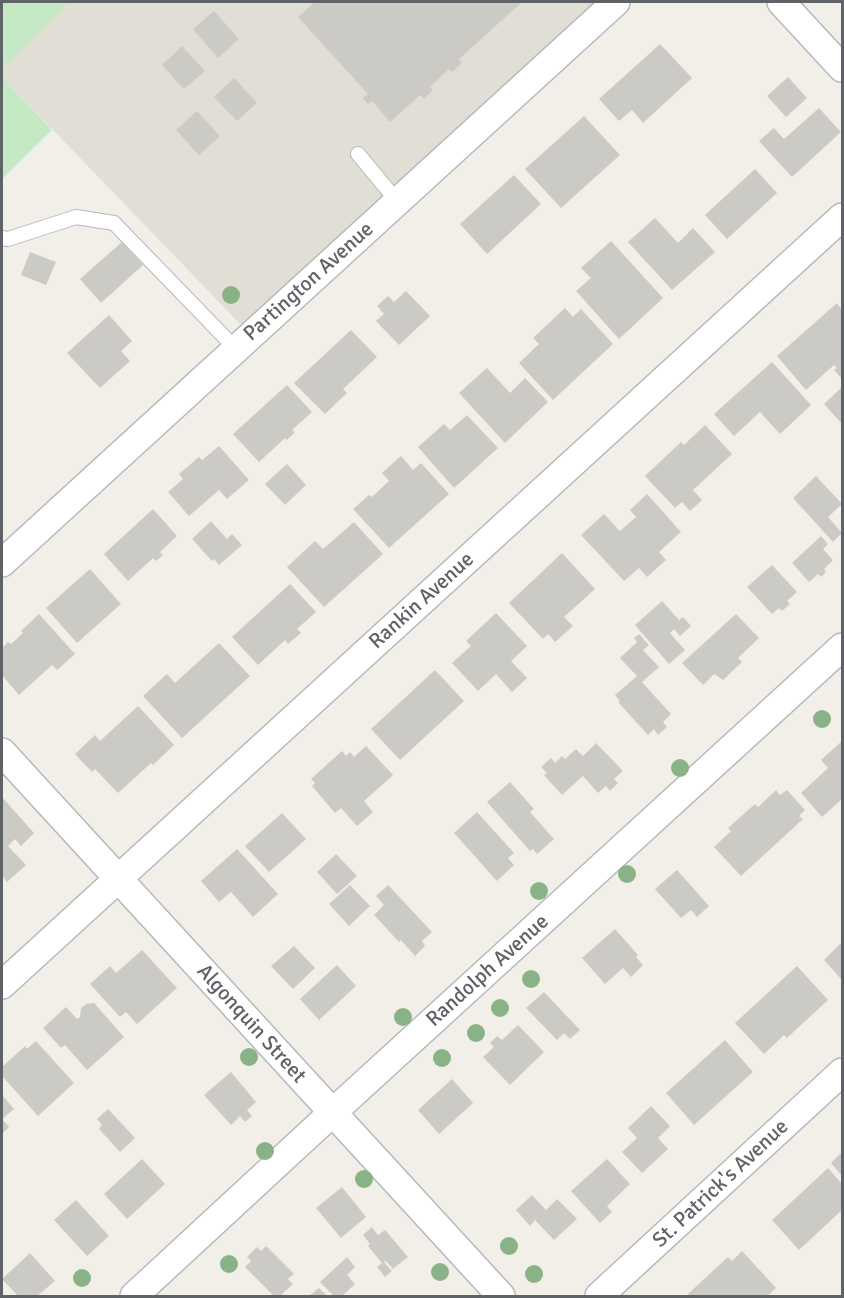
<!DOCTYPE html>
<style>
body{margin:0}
#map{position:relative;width:844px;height:1298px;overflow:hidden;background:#f1efe8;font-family:Signika,sans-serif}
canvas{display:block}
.frame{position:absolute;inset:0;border:3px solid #5f6368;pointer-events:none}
</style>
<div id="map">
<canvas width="844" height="1298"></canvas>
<div class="frame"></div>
</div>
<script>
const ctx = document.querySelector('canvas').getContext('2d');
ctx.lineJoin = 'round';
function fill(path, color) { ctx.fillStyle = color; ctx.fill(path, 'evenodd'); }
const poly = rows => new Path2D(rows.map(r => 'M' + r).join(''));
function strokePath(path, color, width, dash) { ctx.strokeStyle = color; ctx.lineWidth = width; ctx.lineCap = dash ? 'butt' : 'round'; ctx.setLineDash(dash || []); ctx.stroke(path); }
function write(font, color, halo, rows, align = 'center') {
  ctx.font = font + ' Signika,sans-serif'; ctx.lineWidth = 4.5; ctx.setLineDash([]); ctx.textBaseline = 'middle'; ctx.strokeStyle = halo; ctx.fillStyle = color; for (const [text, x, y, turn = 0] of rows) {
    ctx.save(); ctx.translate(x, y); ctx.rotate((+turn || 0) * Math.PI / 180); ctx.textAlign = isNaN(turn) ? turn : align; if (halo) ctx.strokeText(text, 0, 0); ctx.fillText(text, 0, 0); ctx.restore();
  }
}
const education = poly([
 [70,2,594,2,244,328,2,77,2,69]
]);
const green = poly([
 [2,2,70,2,2,69],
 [2,77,52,130,2,179]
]);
const building = poly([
 [315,2,522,2,459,59,462,63,452,72,449,69,430,87,433,90,424,99,420,95,390,122,372,101,368,104,363,98,368,94,298,17],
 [214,11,239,39,218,58,193,29],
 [660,44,692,78,643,123,632,110,619,121,599,99],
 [182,46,205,71,184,89,162,65],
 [788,77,807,98,786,117,767,96],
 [234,78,257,103,237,121,214,97],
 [819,108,841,132,792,177,759,141,774,128,784,139],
 [197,111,220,136,199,155,176,130],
 [584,116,620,155,561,208,525,169],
 [755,169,777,193,727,239,705,215],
 [514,175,541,204,487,254,460,224],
 [655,218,678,243,693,228,715,252,672,290,628,242],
 [611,241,663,298,619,339,576,291,591,278,581,268],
 [122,242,143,265,101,303,80,279],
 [30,252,56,262,46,285,21,275],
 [406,291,430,316,399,345,376,321,384,314,377,306,388,296,394,302],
 [837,303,842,310,842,379,834,370,837,368,834,365,806,390,777,356],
 [565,308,573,317,581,309,613,344,553,400,519,363,539,344,533,338],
 [109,315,132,341,121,351,130,361,100,388,67,353],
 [351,330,377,357,343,389,347,393,325,414,294,383],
 [772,362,811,405,780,434,760,412,734,436,714,414],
 [487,368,510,393,525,378,548,402,505,443,459,393],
 [287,385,312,412,292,430,295,432,287,440,285,438,259,462,233,434],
 [842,387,842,424,824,404],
 [467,415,498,448,454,488,418,447,444,424,450,430],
 [705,425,732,454,693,490,702,500,690,511,682,502,675,508,645,476,681,442,684,445],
 [219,446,249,480,227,499,219,490,189,516,168,492,183,479,179,474,199,457,202,460],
 [401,456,413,470,421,463,449,494,389,548,353,509,369,495,372,497,389,481,382,473],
 [287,464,306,485,285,505,265,484],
 [816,476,842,504,828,517,842,533,833,542,793,498],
 [647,494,681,532,659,552,666,560,647,577,639,568,624,581,581,535,604,514,620,531,636,517,630,510],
 [153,509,177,536,160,552,163,555,156,561,153,558,128,581,104,554],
 [211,521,227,539,232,534,242,545,219,565,214,559,212,561,192,539],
 [354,522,383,554,324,607,287,567,315,541,323,549],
 [821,536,828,544,823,549,833,560,824,569,826,572,821,577,818,574,809,582,792,563],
 [562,553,595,589,564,617,573,626,555,642,548,634,543,639,509,603],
 [772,565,797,592,787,601,790,604,782,611,779,608,772,614,747,587],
 [90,569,121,604,77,643,46,608],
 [290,584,316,612,297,629,301,633,288,644,285,640,258,665,232,637],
 [662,601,679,620,683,617,691,626,680,636,674,629,670,633,685,650,669,664,635,625],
 [496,613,527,646,511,661,527,678,512,692,496,674,478,691,452,663,471,646,466,641],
 [39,614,75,654,57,670,52,665,19,695,2,675,2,648,8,642,11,644,23,633,21,631],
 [736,614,759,638,738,658,742,662,723,680,714,674,703,685,682,663],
 [639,634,649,645,643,650,659,667,642,682,671,714,663,722,667,727,658,735,654,729,648,735,618,702,620,701,615,695,637,676,620,658,637,642,634,638],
 [219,643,250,676,182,738,143,696,167,674,175,683],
 [435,670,464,701,400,760,371,729],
 [138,706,174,745,153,765,151,763,118,793,95,769,92,772,75,754,95,735,100,741],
 [842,741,842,799,822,817,801,793,828,768,821,760],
 [596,743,623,771,614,779,618,783,610,791,606,786,598,793,583,776,562,795,544,775,547,773,541,767,551,758,555,763,562,756,565,759,576,749,583,756],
 [366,746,393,775,364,801,373,812,357,826,341,808,335,813,312,786,315,783,311,779,342,751,346,756,350,752,354,757],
 [510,782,534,809,530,812,554,839,537,854,533,849,530,851,487,802],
 [776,790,780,795,787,790,805,810,799,816,803,819,741,876,714,847,731,831,728,828,755,804,758,807],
 [2,797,34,833,21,846,15,839,8,846,26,865,7,882,2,875],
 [477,812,514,853,508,858,514,865,497,881,454,833],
 [282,813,306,839,269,872,245,846],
 [237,849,278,894,253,917,231,892,219,902,201,881],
 [336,854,357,876,337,894,317,872],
 [677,870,709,906,697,917,691,910,681,918,655,889],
 [350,885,370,906,349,926,329,904],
 [388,885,432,932,422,941,425,946,415,956,401,940,399,942,374,915,384,905,376,896],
 [615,929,638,955,636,957,643,965,631,977,623,968,605,984,582,958],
 [842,942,842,980,824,960],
 [294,946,315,968,293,989,271,966],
 [142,950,177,988,137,1024,126,1012,120,1017,90,984,110,966,116,973],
 [337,965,356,986,319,1020,300,999],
 [797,966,828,1000,787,1038,784,1035,764,1054,735,1023],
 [544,992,580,1030,570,1039,564,1033,557,1040,526,1008],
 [94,1003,124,1037,87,1070,65,1045,61,1048,43,1028,66,1007,77,1019,80,1017,81,1008,86,1004],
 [518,1025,544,1052,510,1085,483,1057,494,1047,490,1043,497,1036,502,1040],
 [725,1040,753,1072,694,1125,666,1093],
 [36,1041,74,1083,38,1116,2,1076,2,1067,25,1046,27,1049],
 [231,1072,256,1102,247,1110,252,1116,245,1122,240,1116,231,1125,204,1095],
 [452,1079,473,1103,439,1134,418,1110],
 [2,1095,14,1109,2,1119,9,1127,2,1134],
 [651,1106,670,1126,658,1138,668,1149,642,1173,622,1152,637,1138,628,1128],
 [108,1109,135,1138,120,1152,99,1129,102,1125,97,1119],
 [842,1152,842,1176,831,1163],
 [142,1159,165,1184,127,1219,104,1194],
 [607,1159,630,1184,607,1206,612,1212,600,1223,571,1191],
 [828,1168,842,1184,842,1210,799,1250,772,1220],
 [342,1187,366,1217,341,1238,316,1208],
 [532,1195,546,1210,557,1199,577,1219,554,1240,535,1220,530,1226,516,1210],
 [76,1200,109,1236,87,1256,54,1220],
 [372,1227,378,1235,385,1230,408,1257,393,1269,386,1261,384,1262,392,1271,385,1277,377,1267,382,1263,368,1246,370,1244,363,1235],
 [266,1246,294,1274,288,1279,293,1284,280,1296,274,1296,245,1267,251,1261,247,1257,257,1247,261,1251],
 [742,1251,776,1288,767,1296,690,1296,688,1294,728,1257,732,1261],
 [30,1253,55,1281,37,1296,18,1296,2,1279],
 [347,1257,355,1267,347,1275,355,1284,342,1296,334,1296,320,1282],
 [319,1288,327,1296,309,1296]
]);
const service = poly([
 [358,154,397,201],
 [2,238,8,239,76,217,114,223,236,349]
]);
const minor = poly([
 [781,2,842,68],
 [2,563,616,2],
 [2,752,501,1296],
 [2,985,842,217],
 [134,1296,332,1113,842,647],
 [599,1296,842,1072]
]);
const trees = [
 [231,295],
 [822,719],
 [680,768],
 [627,874],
 [539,891],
 [531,979],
 [500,1008],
 [403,1017],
 [476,1033],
 [249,1057],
 [442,1058],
 [265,1151],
 [364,1179],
 [509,1246],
 [229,1264],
 [440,1272],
 [534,1274],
 [82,1278]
];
const streetNames = [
 ["Partington Avenue",309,282,-42],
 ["Rankin Avenue",422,601,-42],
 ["Randolph Avenue",488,971,-42],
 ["Algonquin Street",251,1024,48],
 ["St. Patrick's Avenue",721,1184,-43]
];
fill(education, '#e1ded6');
fill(green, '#c5e8c5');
fill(building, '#cccac5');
strokePath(service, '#b5b8bc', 16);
strokePath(minor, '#b5b8bc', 30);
strokePath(service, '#fff', 14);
strokePath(minor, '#fff', 27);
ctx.fillStyle = '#89b387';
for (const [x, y] of trees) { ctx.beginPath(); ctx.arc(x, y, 9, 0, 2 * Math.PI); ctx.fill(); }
write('21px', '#5f6368', '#fff', streetNames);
</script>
